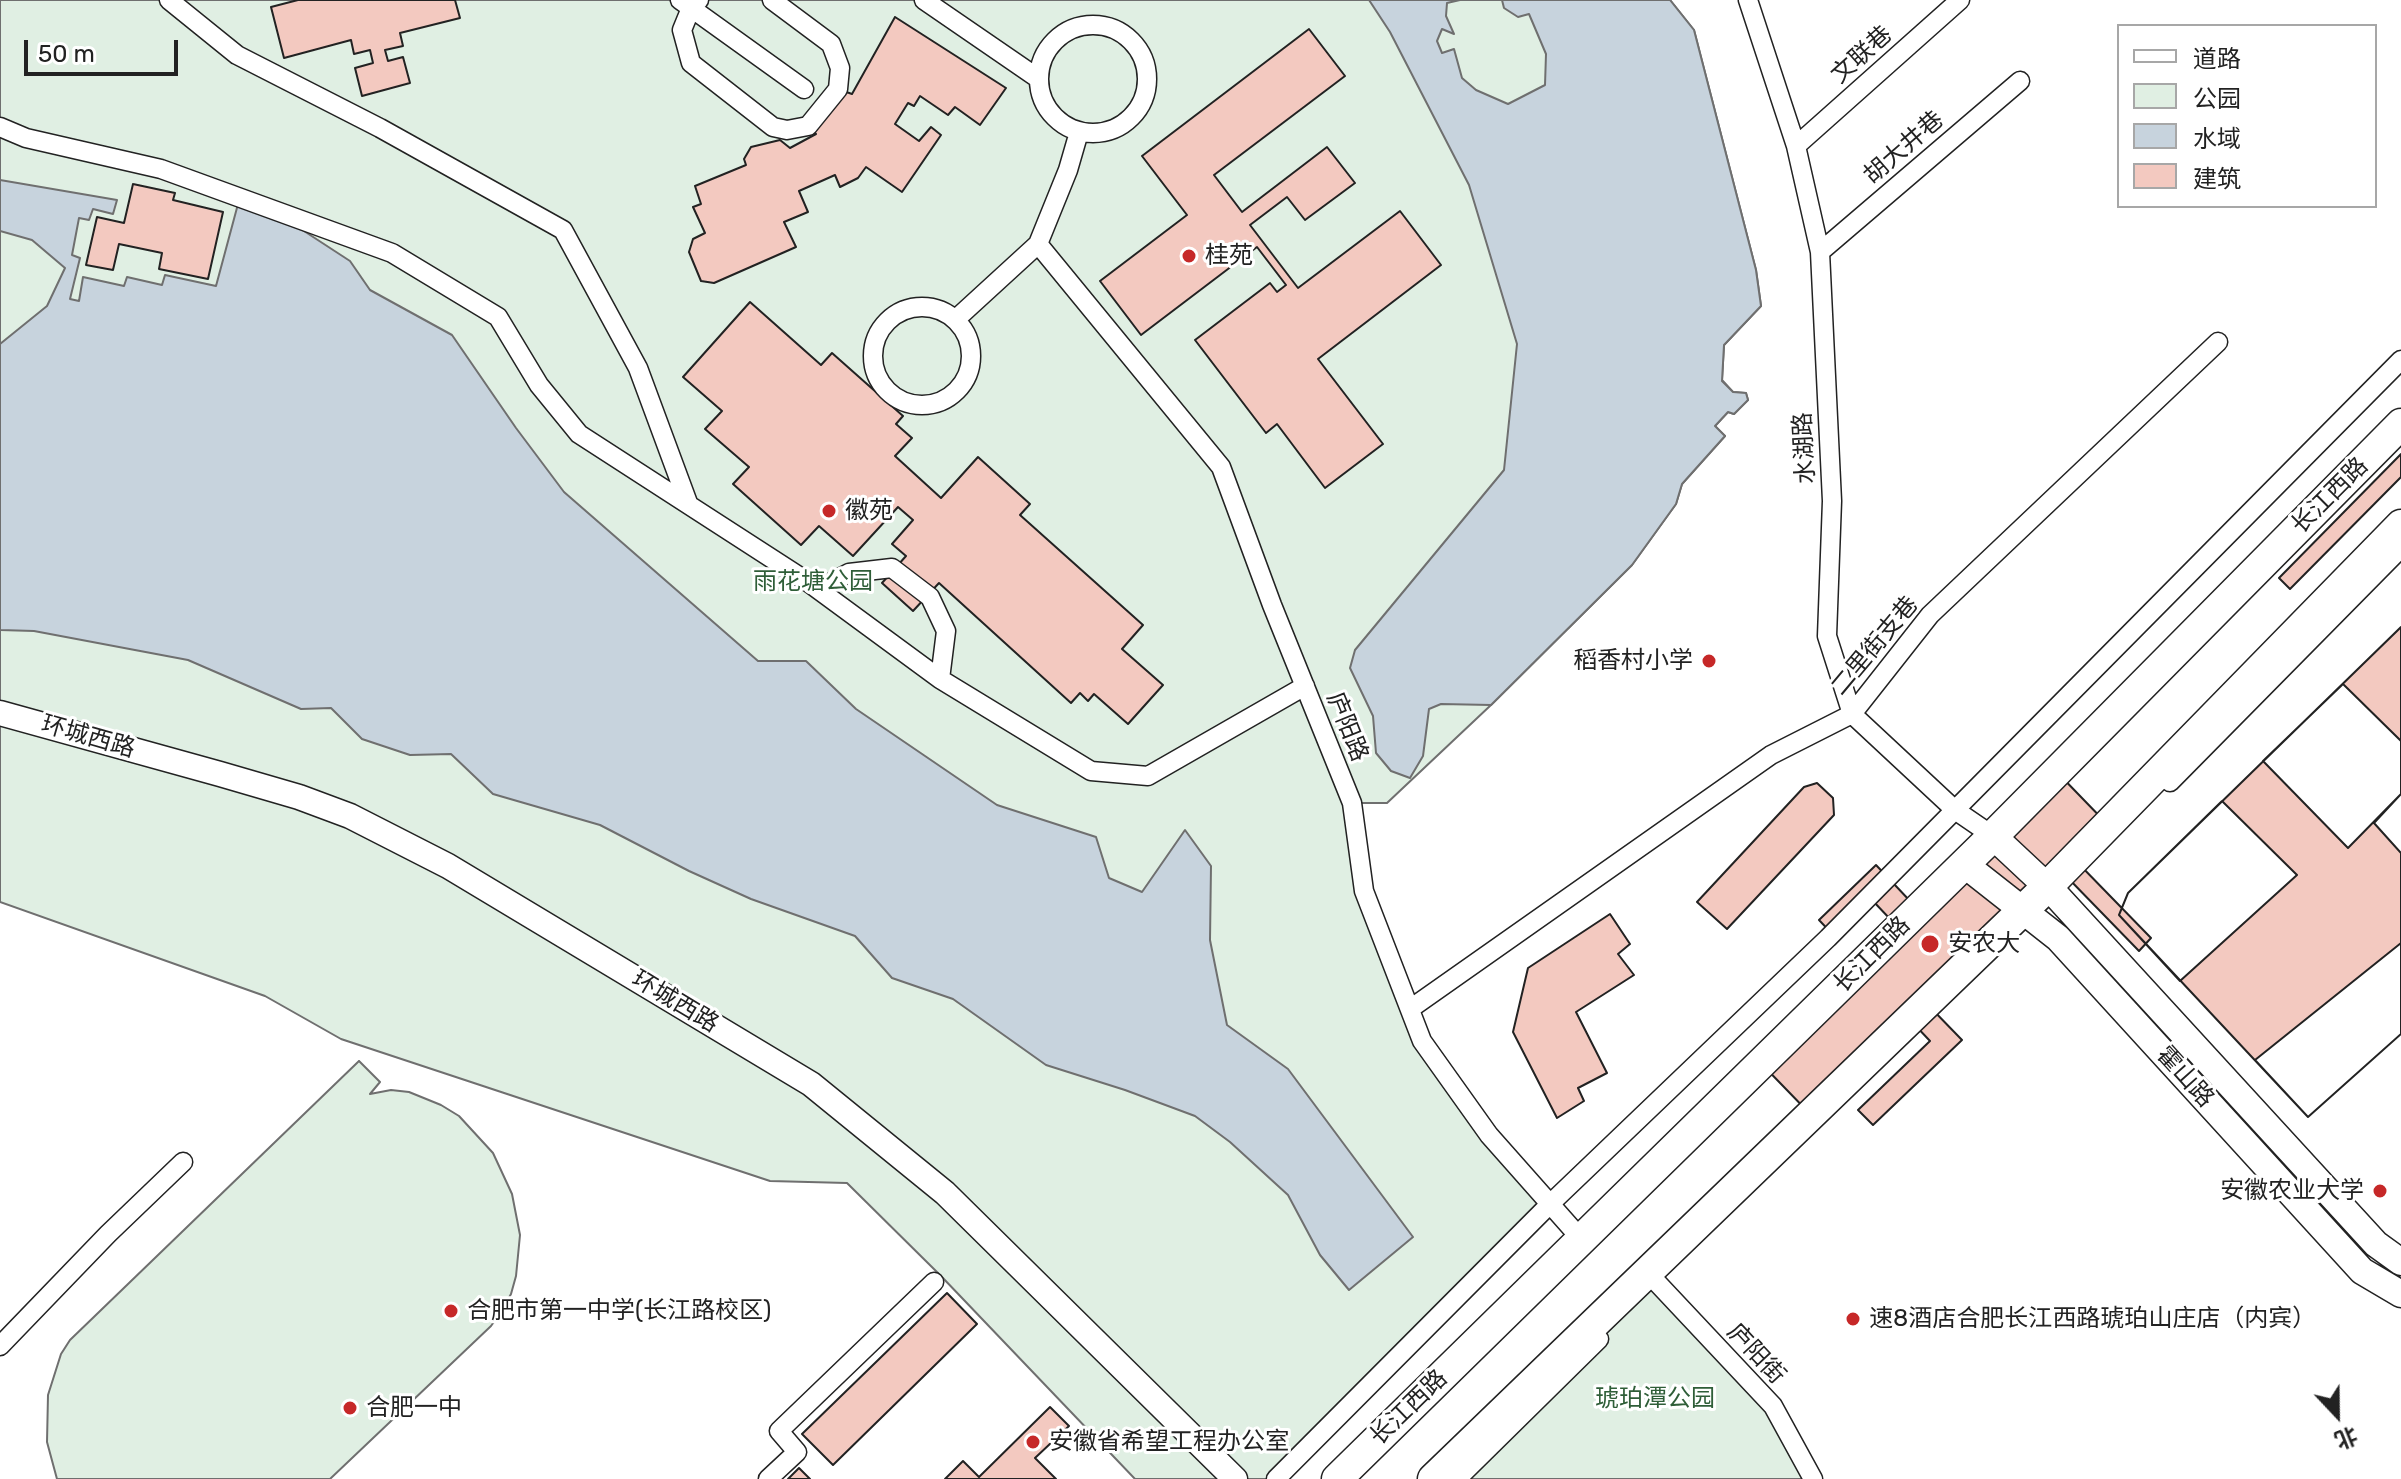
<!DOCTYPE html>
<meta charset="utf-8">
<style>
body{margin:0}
#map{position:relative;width:2401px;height:1479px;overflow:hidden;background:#fff;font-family:Rubik,"Noto Sans SC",sans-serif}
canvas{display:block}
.legend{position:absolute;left:2117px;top:24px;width:260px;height:184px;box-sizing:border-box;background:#fff;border:2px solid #a7a7a7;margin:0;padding:10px 14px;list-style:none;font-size:24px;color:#222}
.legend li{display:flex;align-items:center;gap:16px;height:40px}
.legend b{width:40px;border:2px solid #a7a7a7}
.north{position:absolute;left:2297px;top:1375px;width:80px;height:80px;-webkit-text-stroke:6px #fff;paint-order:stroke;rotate:158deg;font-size:22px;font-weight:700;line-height:32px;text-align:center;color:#222}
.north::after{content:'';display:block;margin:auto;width:28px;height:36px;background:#222;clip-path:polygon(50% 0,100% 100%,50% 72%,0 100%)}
.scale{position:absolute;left:24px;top:40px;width:154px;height:36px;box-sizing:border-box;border:4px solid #222;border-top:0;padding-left:10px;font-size:24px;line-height:28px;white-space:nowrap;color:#222;-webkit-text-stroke:6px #fff;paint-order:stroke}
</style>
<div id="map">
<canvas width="2401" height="1479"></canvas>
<ul class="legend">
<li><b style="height:10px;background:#fff"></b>道路</li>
<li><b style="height:22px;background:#e0efe3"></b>公园</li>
<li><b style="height:22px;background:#c7d3dd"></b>水域</li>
<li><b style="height:22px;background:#f3c9c0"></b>建筑</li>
</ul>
<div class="north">北</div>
<div class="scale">50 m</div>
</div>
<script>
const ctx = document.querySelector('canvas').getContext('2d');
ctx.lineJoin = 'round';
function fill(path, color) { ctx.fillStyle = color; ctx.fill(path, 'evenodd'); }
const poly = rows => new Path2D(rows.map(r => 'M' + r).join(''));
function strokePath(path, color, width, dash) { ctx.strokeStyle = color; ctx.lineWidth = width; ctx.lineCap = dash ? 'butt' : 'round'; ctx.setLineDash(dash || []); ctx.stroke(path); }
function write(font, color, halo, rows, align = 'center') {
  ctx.font = font + ' Rubik,"Noto Sans SC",sans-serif'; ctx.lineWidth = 6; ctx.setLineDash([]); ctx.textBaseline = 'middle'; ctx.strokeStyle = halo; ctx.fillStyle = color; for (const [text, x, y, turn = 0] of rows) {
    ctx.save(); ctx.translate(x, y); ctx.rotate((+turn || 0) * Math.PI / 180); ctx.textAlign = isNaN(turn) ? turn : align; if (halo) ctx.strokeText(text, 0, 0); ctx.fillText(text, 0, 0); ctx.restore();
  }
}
const green = poly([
 [0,0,1670,0,1694,30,1756,270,1761,306,1724,345,1722,380,1733,392,1746,393,1748,400,1734,414,1728,412,1715,426,1725,436,1682,484,1676,504,1632,565,1491,705,1387,803,1352,803,1364,891,1422,1041,1550,1204,1276,1479,1135,1479,941,1276,847,1183,770,1181,341,1039,265,996,0,902,0,0],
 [359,1061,380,1082,370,1094,391,1090,409,1092,441,1105,459,1116,493,1153,512,1194,520,1235,516,1276,511,1294,501,1312,491,1326,330,1479,57,1479,47,1442,48,1395,61,1354,70,1340,359,1061],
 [1657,1283,1773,1406,1813,1479,1457,1479,1657,1283]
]);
const water = poly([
 [1369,0,1460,0,1447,3,1446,16,1454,34,1442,29,1437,41,1442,53,1454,49,1462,78,1476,90,1508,104,1545,85,1546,54,1529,14,1518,17,1504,8,1502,0,1670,0,1694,30,1756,270,1761,306,1724,345,1722,381,1733,392,1746,393,1748,400,1734,414,1728,412,1715,426,1725,436,1682,484,1676,504,1632,565,1491,705,1441,704,1429,709,1423,756,1410,778,1391,771,1376,753,1373,716,1350,668,1355,650,1504,470,1517,344,1469,185,1390,32,1369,0],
 [0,180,117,200,113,214,93,209,89,220,79,218,72,255,80,258,70,299,79,301,83,277,124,286,127,277,162,285,165,275,216,286,238,204,284,218,350,261,370,290,452,335,516,428,564,492,758,661,806,661,856,709,997,805,1096,837,1109,878,1142,892,1185,830,1211,866,1210,940,1227,1025,1288,1069,1413,1237,1349,1290,1320,1255,1288,1195,1230,1142,1195,1116,1125,1090,1046,1065,953,999,892,978,855,936,751,899,689,871,600,825,493,794,451,754,410,755,362,739,331,708,301,709,188,660,34,631,0,630,0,344,47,306,65,268,32,240,0,231,0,180]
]);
const building = poly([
 [298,0,455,0,460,18,400,33,403,46,385,50,388,61,403,57,410,83,362,96,355,68,373,63,370,50,354,54,351,40,284,58,271,7,298,0],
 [895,17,1006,88,980,125,955,107,948,115,920,96,914,106,908,103,895,124,919,141,931,127,941,135,902,192,866,167,858,178,840,187,835,175,799,191,808,212,784,222,796,247,714,283,701,281,689,252,693,239,705,233,693,207,701,204,695,186,746,165,744,159,751,147,780,140,790,148,816,134,808,126,838,89,852,94,895,17],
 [1309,29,1345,76,1214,175,1242,212,1327,147,1355,183,1305,220,1287,197,1250,225,1298,288,1400,211,1441,265,1318,359,1383,444,1325,488,1277,424,1266,433,1195,340,1270,283,1277,292,1286,285,1257,247,1141,335,1100,281,1187,215,1142,156,1309,29],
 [133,184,175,193,173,200,223,212,208,279,159,269,162,253,119,244,113,270,86,265,97,217,124,223,133,184],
 [750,302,821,365,832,353,903,416,896,424,912,438,895,456,941,498,978,457,1030,504,1020,515,1143,625,1122,649,1163,685,1128,724,1094,694,1088,701,1080,693,1071,703,939,583,913,611,882,583,906,556,892,544,913,520,898,507,853,556,819,526,801,545,733,484,749,467,705,429,722,411,683,377,750,302],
 [2401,454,2401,477,2290,589,2279,578,2401,454],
 [2401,627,2401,794,2374,823,2401,853,2401,1034,2308,1117,2119,915,2128,893,2401,627],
 [2343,684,2401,741,2401,794,2348,848,2263,761,2343,684],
 [2052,767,2111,828,2077,862,2151,938,2139,951,2065,875,1929,1006,1962,1040,1873,1125,1858,1110,1930,1041,1913,1023,1814,1118,1752,1054,1891,920,1873,901,1836,938,1819,920,1876,865,1911,902,2052,767],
 [1817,783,1833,798,1834,815,1727,929,1697,902,1804,787,1817,783],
 [2222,801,2297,875,2180,981,2119,915,2128,893,2222,801],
 [1610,914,1630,944,1618,954,1634,975,1576,1012,1607,1073,1578,1088,1584,1101,1557,1118,1513,1032,1528,968,1610,914],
 [2401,943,2401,1034,2308,1117,2255,1060,2401,943],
 [947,1293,977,1324,833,1465,802,1434,947,1293],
 [1050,1407,1069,1426,1035,1458,1056,1479,945,1479,963,1461,979,1477,1050,1407],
 [799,1468,810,1479,788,1479,799,1468]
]);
const minor = poly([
 [169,0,237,55,380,128,563,230,638,368,688,503],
 [680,0,804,89],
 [699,0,691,8,682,30,691,63,773,127,787,130,808,126,838,89,840,68,831,44,772,0],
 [924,0,1039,79],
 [1748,0,1796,146,1820,252,1832,501,1827,636,1852,714,1955,810,1993,836],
 '1039 79a54 54 0 1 1 108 0a54 54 0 1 1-108 0Z',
 [0,127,26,138,161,169,392,253,498,317,539,385,579,434,808,582,940,679,1091,771,1148,776,1305,686],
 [1796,146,1960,0],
 [1038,244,1221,467,1272,605,1352,803,1364,891,1422,1041,1489,1135,1582,1240],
 [1820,252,2020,81],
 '873 356a49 49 0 1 1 98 0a49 49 0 1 1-98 0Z',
 [955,320,1038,244,1068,170,1079,132],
 [819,589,849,573,892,568,930,597,946,631,940,679],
 [2170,782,2401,548],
 [1410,1009,1771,755,1852,714,1930,615,2218,342],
 [1648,1273,1773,1406,1813,1479],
 [0,1346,108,1234,183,1162],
 [768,1479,797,1452,779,1431,934,1282],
 [1276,1479,1550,1204,1828,938,2401,360],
 [1457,1479,1599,1339]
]);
const tertiary = poly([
 [0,713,220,774,299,797,350,816,448,866,811,1084,945,1193,1235,1479]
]);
const secondary = poly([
 [1993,836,2055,894,2376,1244,2401,1262],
 [1964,864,2058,938,2362,1271,2401,1294]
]);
const trunk = poly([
 [1337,1479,1993,836,2401,424],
 [1433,1479,2048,886,2401,525]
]);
const markers = [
 [1189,256,8,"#c62828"],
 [829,511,8,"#c62828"],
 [1709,661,8,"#c62828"],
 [1930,944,10,"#c62828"],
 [2380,1191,8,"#c62828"],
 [451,1311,8,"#c62828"],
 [1853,1319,8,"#c62828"],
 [350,1408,8,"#c62828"],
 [1033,1442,8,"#c62828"]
];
const streetNames = [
 ["文联巷",1862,55,-42],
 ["胡大井巷",1904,148,-41],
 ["水湖路",1805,448,-93],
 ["长江西路",2330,496,-45],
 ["二里街支巷",1875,646,-50],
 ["庐阳路",1347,727,68],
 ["环城西路",88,737,16],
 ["长江西路",1872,955,-45],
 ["环城西路",675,1002,31],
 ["霍山路",2185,1077,48],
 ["庐阳街",1756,1354,47],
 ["长江西路",1409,1408,-44]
];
const poiNames = [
 ["桂苑",1205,256],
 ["徽苑",845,511],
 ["稻香村小学",1693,661,"right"],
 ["安农大",1948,944],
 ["安徽农业大学",2364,1191,"right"],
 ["合肥市第一中学(长江路校区)",467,1311],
 ["速8酒店合肥长江西路琥珀山庄店（内宾）",1869,1319],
 ["合肥一中",366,1408],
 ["安徽省希望工程办公室",1049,1442]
];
const parkNames = [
 ["雨花塘公园",813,582],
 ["琥珀潭公园",1655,1399]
];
fill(green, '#e0efe3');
strokePath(green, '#6f6f6f', 2);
fill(water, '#c7d3dd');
strokePath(water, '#6f6f6f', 2);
fill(building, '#f3c9c0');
strokePath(building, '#222', 2);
strokePath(minor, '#222', 21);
strokePath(tertiary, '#222', 27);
strokePath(secondary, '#222', 29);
strokePath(trunk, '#222', 33);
strokePath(minor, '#fff', 18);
strokePath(tertiary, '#fff', 24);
strokePath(secondary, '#fff', 26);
strokePath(trunk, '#fff', 30);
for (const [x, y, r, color] of markers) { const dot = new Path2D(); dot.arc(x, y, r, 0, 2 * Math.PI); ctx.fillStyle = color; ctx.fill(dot); strokePath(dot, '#fff', 3); }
write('24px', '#222', '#fff', streetNames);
write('24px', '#222', '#fff', poiNames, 'left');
write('24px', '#2f5e38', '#fff', parkNames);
</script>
